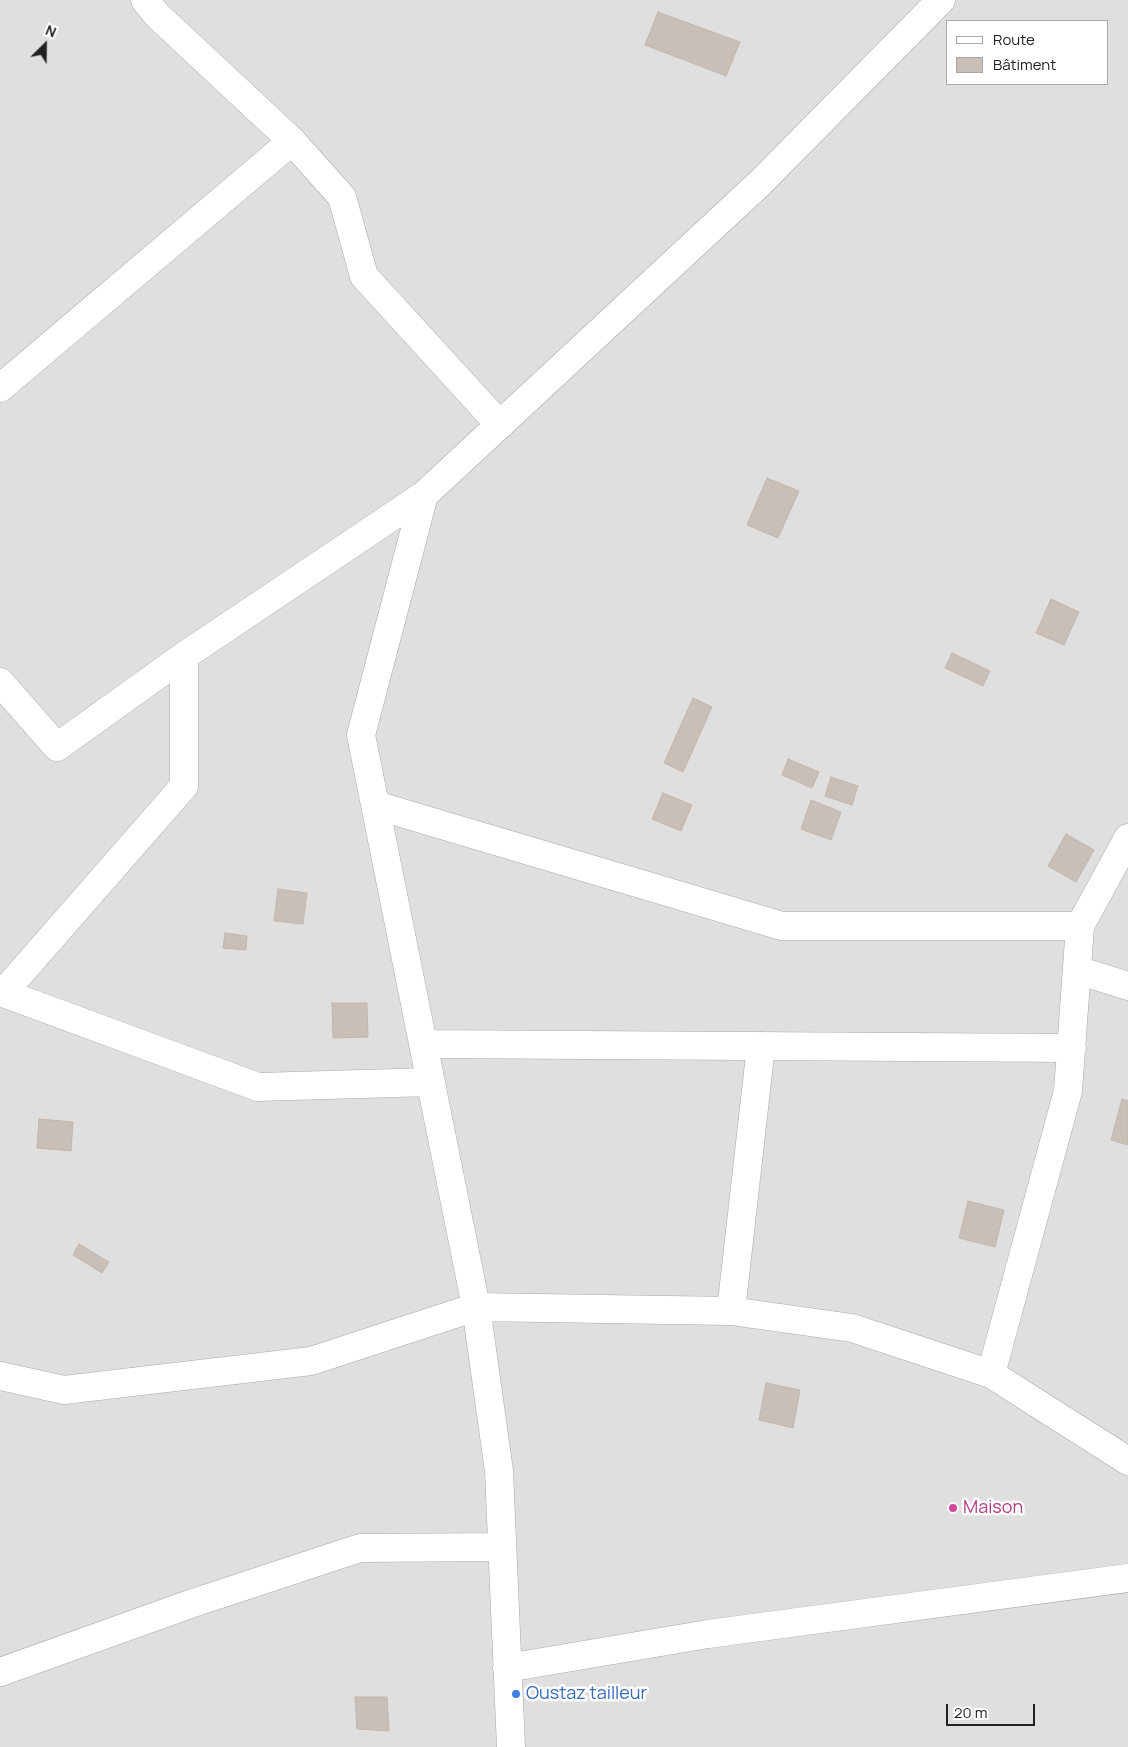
<!DOCTYPE html>
<meta charset="utf-8">
<style>
body{margin:0}
#map{position:relative;width:1128px;height:1747px;overflow:hidden;background:#f2efe9;font-family:Manrope,sans-serif}
canvas{display:block}
.legend{position:absolute;left:946px;top:20px;width:162px;height:65px;box-sizing:border-box;background:#fff;border:1px solid #a7a7a7;margin:0;padding:6px 9px;list-style:none;font-size:15px;color:#222}
.legend li{display:flex;align-items:center;gap:10px;height:25px}
.legend b{width:25px;border:1px solid #a7a7a7}
.north{position:absolute;left:20px;top:20px;width:50px;height:50px;-webkit-text-stroke:4px #fff;paint-order:stroke;rotate:23deg;font-size:14px;font-weight:700;line-height:20px;text-align:center;color:#222}
.north::after{content:'';display:block;margin:auto;width:18px;height:22px;background:#222;clip-path:polygon(50% 0,100% 100%,50% 72%,0 100%)}
.scale{position:absolute;left:946px;top:1704px;width:89px;height:22px;box-sizing:border-box;border:2px solid #222;border-top:0;padding-left:6px;font-size:15px;line-height:18px;white-space:nowrap;color:#222;-webkit-text-stroke:4px #fff;paint-order:stroke}
</style>
<div id="map">
<canvas width="1128" height="1747"></canvas>
<ul class="legend">
<li><b style="height:6px;background:#fff"></b>Route</li>
<li><b style="height:14px;background:#c7bfb8"></b>Bâtiment</li>
</ul>
<div class="north">N</div>
<div class="scale">20 m</div>
</div>
<script>
const ctx = document.querySelector('canvas').getContext('2d');
ctx.lineJoin = 'round';
function fill(path, color) { ctx.fillStyle = color; ctx.fill(path, 'evenodd'); }
const poly = rows => new Path2D(rows.map(r => 'M' + r).join(''));
function strokePath(path, color, width, dash) { ctx.strokeStyle = color; ctx.lineWidth = width; ctx.lineCap = dash ? 'butt' : 'round'; ctx.setLineDash(dash || []); ctx.stroke(path); }
function write(font, color, halo, rows, align = 'center') {
  ctx.font = font + ' Manrope,sans-serif'; ctx.lineWidth = 5; ctx.setLineDash([]); ctx.textBaseline = 'middle'; ctx.strokeStyle = halo; ctx.fillStyle = color; for (const [text, x, y, turn = 0] of rows) {
    ctx.save(); ctx.translate(x, y); ctx.rotate((+turn || 0) * Math.PI / 180); ctx.textAlign = isNaN(turn) ? turn : align; if (halo) ctx.strokeText(text, 0, 0); ctx.fillText(text, 0, 0); ctx.restore();
  }
}
const residential = poly([
 [0,0,1128,0,1128,1747,0,1747],
 [947,21,1107,21,1107,84,947,84]
]);
const building = poly([
 [658,12,740,42,726,76,645,45,658,12],
 [767,478,799,491,778,538,747,525,767,478],
 [1051,599,1079,612,1064,645,1036,633,1051,599],
 [952,653,990,671,983,686,945,668,952,653],
 [693,698,712,707,683,772,664,763,693,698],
 [788,759,819,772,812,788,782,775,788,759],
 [831,777,858,786,852,805,825,796,831,777],
 [663,793,692,805,681,831,652,819,663,793],
 [811,800,841,812,831,840,801,829,811,800],
 [1066,834,1094,850,1076,882,1048,866,1066,834],
 [278,889,307,893,303,924,274,921,278,889],
 [225,933,247,936,246,950,223,948,225,933],
 [332,1003,367,1003,368,1037,333,1038,332,1003],
 [1122,1099,1128,1101,1128,1145,1111,1140,1122,1099],
 [39,1119,73,1122,71,1151,37,1148,39,1119],
 [968,1201,1004,1210,995,1247,959,1238,968,1201],
 [79,1244,109,1262,102,1273,73,1255,79,1244],
 [766,1383,800,1390,793,1428,759,1420,766,1383],
 [355,1697,387,1697,389,1731,357,1729,355,1697]
]);
const street = poly([
 [145,0,157,15,292,141,342,197,364,276,500,425],
 [0,388,292,141],
 [424,495,184,656,184,786,3,993,258,1087,431,1082],
 [0,682,57,747,184,656],
 [375,805,782,926,1080,926],
 [1077,970,1128,986],
 [423,1044,1072,1048],
 [731,1311,761,1046],
 [991,1374,1068,1091,1080,926,1128,838],
 [0,1376,64,1390,311,1361,476,1307,361,735,424,495,760,183,941,0],
 [507,1668,708,1634,1128,1578],
 [0,1672,193,1603,360,1548,502,1547],
 [511,1747,499,1471,476,1307,731,1311,852,1328,991,1374,1128,1461]
]);
const markers = [
 [953,1508,5,"#d1479c"],
 [516,1694,5,"#3f7fe0"]
];
const hotelNames = [
 ["Maison",963,1508]
];
const shopNames = [
 ["Oustaz tailleur",526,1694]
];
fill(residential, '#e0dfdf');
fill(building, '#c7bfb8');
strokePath(building, '#c4b6ab', 1);
strokePath(street, '#a9a9a9', 29);
strokePath(street, '#fff', 28);
for (const [x, y, r, color] of markers) { const dot = new Path2D(); dot.arc(x, y, r, 0, 2 * Math.PI); ctx.fillStyle = color; ctx.fill(dot); strokePath(dot, '#fff', 2); }
write('18px', '#b23c85', '#fff', hotelNames, 'left');
write('18px', '#366cbe', '#fff', shopNames, 'left');
</script>
